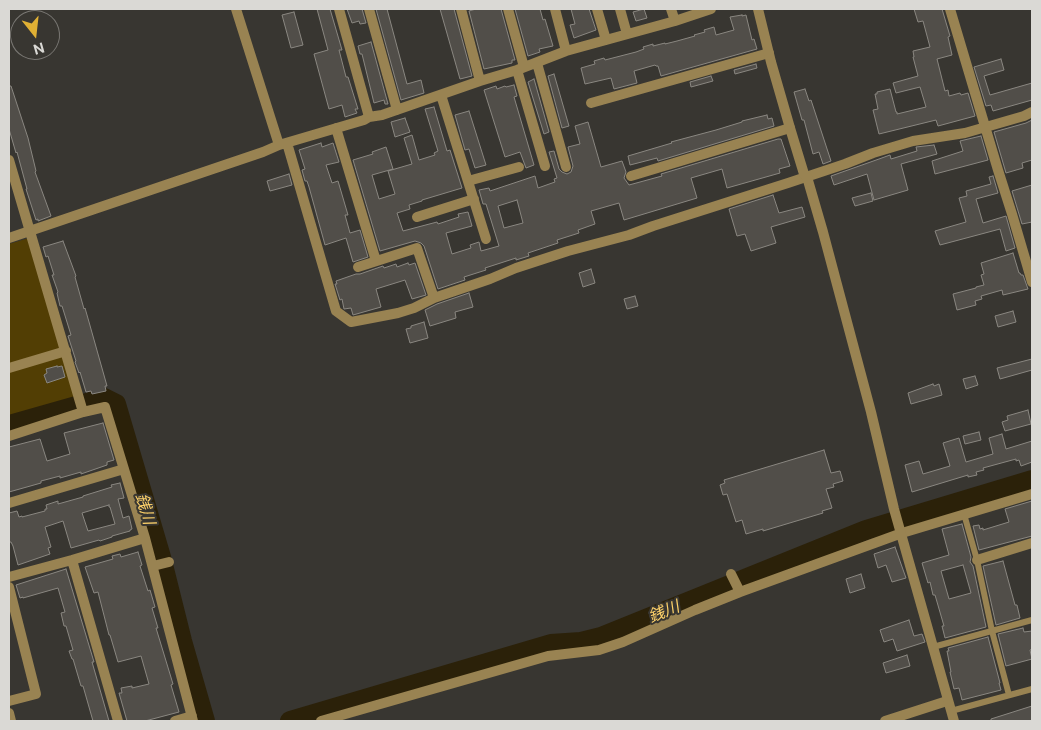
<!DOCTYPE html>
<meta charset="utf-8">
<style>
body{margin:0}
#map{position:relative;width:1041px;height:730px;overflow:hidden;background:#383631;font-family:"Public Sans",sans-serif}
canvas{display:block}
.frame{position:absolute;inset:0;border:10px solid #dad9d5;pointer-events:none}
.north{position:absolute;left:10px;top:10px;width:50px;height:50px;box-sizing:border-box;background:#383631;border:1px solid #797773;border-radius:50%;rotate:164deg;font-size:14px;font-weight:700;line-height:20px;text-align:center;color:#dad9d5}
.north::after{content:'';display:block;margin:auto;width:18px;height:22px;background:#e0b034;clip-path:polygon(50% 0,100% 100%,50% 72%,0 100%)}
</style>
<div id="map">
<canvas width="1041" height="730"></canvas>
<div class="frame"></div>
<div class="north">N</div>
</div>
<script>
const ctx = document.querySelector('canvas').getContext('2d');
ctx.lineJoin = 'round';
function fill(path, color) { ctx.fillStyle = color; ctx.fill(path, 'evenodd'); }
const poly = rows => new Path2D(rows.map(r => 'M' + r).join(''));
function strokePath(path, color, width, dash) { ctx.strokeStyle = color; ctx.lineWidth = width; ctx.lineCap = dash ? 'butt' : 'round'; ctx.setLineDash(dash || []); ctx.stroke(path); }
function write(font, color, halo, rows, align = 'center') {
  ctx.font = font + ' "Public Sans","Noto Sans JP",sans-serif'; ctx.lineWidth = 4; ctx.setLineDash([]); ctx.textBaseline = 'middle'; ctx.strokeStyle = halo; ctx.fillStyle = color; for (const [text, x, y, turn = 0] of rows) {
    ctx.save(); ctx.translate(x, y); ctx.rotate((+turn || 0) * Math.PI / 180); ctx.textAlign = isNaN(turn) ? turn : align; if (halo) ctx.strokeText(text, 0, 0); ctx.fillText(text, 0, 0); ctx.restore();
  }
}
const green = poly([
 [29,238,77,401,9,421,9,244]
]);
const river = poly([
 [9,425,104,398,116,404,161,557,182,641,205,721],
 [290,721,551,644,581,642,601,637,866,530,1032,480]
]);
const building = poly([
 [317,9,330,9,342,50,339,50,346,77,348,77,358,109,355,109,357,113,345,117,342,105,329,109,314,54,328,50,317,9],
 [347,9,362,9,366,23,360,24,359,21,352,23,347,9],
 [376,9,387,9,407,84,421,80,424,93,401,100,376,9],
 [440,9,454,9,472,76,460,79,440,9],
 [476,9,501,9,515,60,512,60,512,63,484,69,469,11,476,9],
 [515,9,540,9,543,20,545,19,553,46,539,49,540,52,528,56,515,9],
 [571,9,589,9,596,30,574,38,570,25,575,24,571,9],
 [644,9,647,18,636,21,633,12,644,9],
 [914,9,942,9,950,36,948,37,952,55,937,59,945,91,948,90,949,96,960,93,961,95,968,93,975,116,938,126,936,120,879,134,873,110,878,109,875,94,877,94,877,92,890,89,896,112,897,112,897,114,926,107,920,87,896,93,893,83,918,76,913,57,914,57,913,51,930,47,923,21,918,22,914,9],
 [294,12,303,45,291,48,282,15,294,12],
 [742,15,742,16,746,15,752,40,754,39,757,49,661,76,658,66,656,66,655,65,634,71,637,83,614,89,611,78,585,84,581,68,595,64,594,61,604,58,605,60,636,52,644,49,643,47,653,44,653,46,665,43,665,44,677,41,695,36,694,35,705,32,704,30,714,27,716,35,734,30,730,17,742,15],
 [371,42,388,104,385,104,384,100,374,103,362,54,360,54,358,46,371,42],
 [1001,59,1004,70,984,76,990,95,1032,83,1032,100,993,111,991,105,986,106,974,67,1001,59],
 [756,64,757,68,735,74,734,70,756,64],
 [554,74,569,126,562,128,548,76,554,74],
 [711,76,713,81,691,87,690,82,711,76],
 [534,79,549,132,544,134,528,82,534,79],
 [514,85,517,96,514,97,534,165,526,168,520,152,505,157,484,90,496,86,497,89,505,86,506,87,514,85],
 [9,86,11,86,28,138,36,171,35,172,51,216,38,221,38,219,36,220,26,189,27,189,17,152,16,153,9,129,9,86],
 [805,89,809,101,811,100,831,161,823,164,819,152,813,154,804,120,802,120,794,92,805,89],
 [434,107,447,151,450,150,462,188,422,200,422,201,409,205,410,209,397,213,403,231,437,222,438,224,459,217,458,214,468,212,472,226,446,233,452,254,471,248,470,245,479,242,481,251,499,246,486,204,483,204,479,190,489,188,490,191,535,176,538,188,555,182,554,179,557,178,549,152,554,151,559,169,562,172,567,174,571,172,573,166,568,147,580,144,575,126,588,122,601,167,622,161,626,172,624,178,629,185,662,176,661,174,778,139,781,139,790,166,779,169,780,173,727,188,722,169,691,178,697,198,624,220,619,203,591,211,595,224,578,230,579,233,557,240,558,243,528,253,529,256,516,260,516,258,485,268,486,270,464,277,465,280,438,289,424,246,421,243,415,241,380,251,353,160,373,154,372,152,386,147,393,169,372,175,379,199,395,194,388,171,412,164,404,138,412,135,419,160,435,155,434,153,438,151,425,109,434,107],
 [517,200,523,223,504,228,498,206,517,200],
 [469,111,486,165,475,168,469,149,465,150,455,115,469,111],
 [767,115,768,119,772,118,774,126,658,161,657,158,630,165,628,156,672,143,671,142,716,130,742,122,742,121,767,115],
 [405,118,410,132,395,137,391,122,405,118],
 [1032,120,1032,160,1022,163,1023,168,1006,173,994,132,1026,123,1032,120],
 [981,136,988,160,935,174,932,161,963,151,960,141,981,136],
 [321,143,322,147,333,143,339,162,326,165,332,183,338,181,348,215,345,215,350,233,360,230,368,257,353,262,346,238,325,245,309,187,307,181,305,181,302,170,305,169,299,150,321,143],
 [934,145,937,154,901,164,908,190,874,200,867,174,834,185,831,176,879,159,890,155,891,159,917,151,916,147,934,145],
 [289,174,292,185,270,191,267,181,289,174],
 [993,176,998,193,976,199,983,223,1006,216,1015,248,1006,251,1000,229,940,245,935,231,966,222,959,198,967,196,966,191,991,184,989,177,993,176],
 [1032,185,1032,222,1022,224,1012,191,1032,185],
 [871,193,873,201,855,206,852,198,871,193],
 [773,195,779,213,802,207,805,217,771,227,776,243,751,251,745,234,737,236,729,209,773,195],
 [63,241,76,276,75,277,84,309,85,308,89,322,107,386,105,386,106,391,92,394,91,391,86,392,80,372,79,373,75,362,76,361,68,336,71,335,62,306,60,306,57,293,58,292,52,275,54,275,48,256,46,257,43,247,63,241],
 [1013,253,1019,273,1020,273,1021,275,1023,275,1028,289,1003,295,1002,290,981,296,982,299,975,301,976,305,957,310,953,294,976,288,976,287,984,285,981,275,984,274,981,263,1013,253],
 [408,263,409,265,415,263,426,295,412,299,405,280,376,289,381,307,353,315,351,308,344,309,342,299,340,300,335,284,337,284,336,281,356,274,360,274,383,266,384,268,396,264,397,267,408,263],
 [591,269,595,283,583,287,579,273,591,269],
 [469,293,473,307,455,312,456,318,430,326,425,310,437,304,469,293],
 [635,296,638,306,627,309,624,299,635,296],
 [1013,311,1016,322,998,327,995,316,1013,311],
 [424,322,428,338,410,343,406,329,411,328,411,326,424,322],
 [1032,359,1032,370,1000,379,997,368,1032,359],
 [57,366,57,367,62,366,65,377,47,383,44,375,47,373,46,369,57,366],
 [975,376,978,385,966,389,963,379,975,376],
 [933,384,934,386,939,384,942,395,911,404,908,393,933,384],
 [1028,410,1031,424,1005,431,1002,422,1008,420,1007,416,1028,410],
 [103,423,114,460,107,462,107,465,81,474,81,472,60,478,60,476,41,481,41,483,9,492,9,447,40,439,47,461,70,454,64,433,103,423],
 [979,432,981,440,965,444,963,436,979,432],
 [1002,434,1006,449,1032,441,1032,462,1021,466,1019,460,1016,461,1016,459,983,468,984,470,976,472,977,475,968,477,968,475,912,492,905,465,919,461,923,474,950,466,943,443,959,438,966,462,993,454,989,438,1002,434],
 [824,450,831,473,840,471,843,481,833,484,834,487,826,489,832,508,822,511,823,513,763,531,763,529,746,534,742,520,736,522,727,494,723,495,720,485,725,483,724,480,824,450],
 [120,483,124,498,118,499,123,518,129,516,132,529,130,530,130,531,112,536,112,537,100,541,99,540,71,548,63,521,45,527,51,547,48,548,50,554,18,565,13,546,11,542,9,542,9,513,17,511,19,517,22,516,22,517,45,511,45,509,47,509,46,505,58,501,58,504,83,497,83,496,112,487,111,485,120,483],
 [109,505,109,507,110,507,115,524,88,531,82,513,109,505],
 [1032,501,1032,536,979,550,973,526,979,525,980,529,983,528,983,530,1009,522,1005,509,1032,501],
 [962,524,971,557,970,562,973,566,986,627,945,638,942,626,944,626,935,595,933,595,930,582,928,583,922,563,949,555,942,529,962,524],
 [963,565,971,593,949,599,941,571,963,565],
 [895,547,906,578,892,582,886,565,878,568,874,554,895,547],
 [138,552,142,565,140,566,148,591,150,590,155,607,152,608,158,628,156,628,173,684,171,685,179,712,145,721,127,721,119,693,122,693,121,688,132,686,132,688,149,684,141,656,118,662,110,635,109,635,98,592,94,593,85,567,113,559,112,556,120,554,121,557,138,552],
 [1003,561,1015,605,1017,605,1020,618,996,625,983,566,1003,561],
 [66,569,94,662,92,662,109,721,93,721,83,686,81,686,73,659,72,659,69,651,73,650,66,626,64,626,61,613,65,612,58,588,23,598,23,597,20,598,16,585,66,569],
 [861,574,865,588,850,593,846,579,861,574],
 [909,620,914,636,922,634,925,642,897,651,893,639,884,642,880,630,909,620],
 [1023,628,1024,632,1032,631,1032,649,1030,650,1032,659,1006,666,998,634,1023,628],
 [988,637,1000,683,999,683,1001,690,962,700,959,688,954,689,950,672,951,672,947,651,949,651,948,648,988,637],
 [907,655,910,666,886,673,883,663,907,655],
 [1032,706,1032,721,991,721,991,719,1032,706]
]);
const service = poly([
 [964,514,977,560,992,631,1009,695],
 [933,647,1032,620],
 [951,711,1032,689]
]);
const minor = poly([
 [236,9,279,145],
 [339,9,369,117],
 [369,9,397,110],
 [461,9,480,81],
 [508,9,524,67],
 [555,9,566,51],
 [597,9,606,40],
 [620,9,627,34],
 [671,9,675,21],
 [950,9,998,170,1012,214,1032,282],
 [537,63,566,167],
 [517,70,545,166],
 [441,95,486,239],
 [591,103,769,53],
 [336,128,376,261],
 [287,143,336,311,351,322,398,313,414,308,434,298,490,279,516,268,568,251,629,235,653,226,788,183,845,164,873,153,913,141,965,133,1024,116,1032,112],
 [9,160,83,412],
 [631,176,790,128],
 [468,181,519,167],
 [417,217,474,199],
 [9,238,263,152,279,145,364,120,369,117,382,115,480,81,517,70,566,51,675,21,711,9],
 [358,267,417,248,434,298],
 [9,368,66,351],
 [9,436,83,412,105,407,145,538,193,721],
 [9,503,124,469],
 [72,560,118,721],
 [977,560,1032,543],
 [153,566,169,562],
 [731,574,740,592],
 [9,577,72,560,145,538],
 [9,587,36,694,9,701],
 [9,713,11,721],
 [175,721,192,716],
 [321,721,548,656,599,650,623,642,695,610,740,592,902,533,1032,494],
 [885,721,947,701]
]);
const tertiary = poly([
 [758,9,771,62,790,128,804,174,807,177,823,232,871,412,894,509,954,721]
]);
const waterNames = [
 ["銭川",145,509,74],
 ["銭川",664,612,-22]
];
fill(green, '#523e04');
strokePath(river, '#2b2109', 20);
fill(building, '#514e49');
strokePath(building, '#8a8781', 1);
strokePath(service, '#998352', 6);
strokePath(minor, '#998352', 10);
strokePath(tertiary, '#998352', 10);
write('italic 16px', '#fdd169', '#383631', waterNames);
</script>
